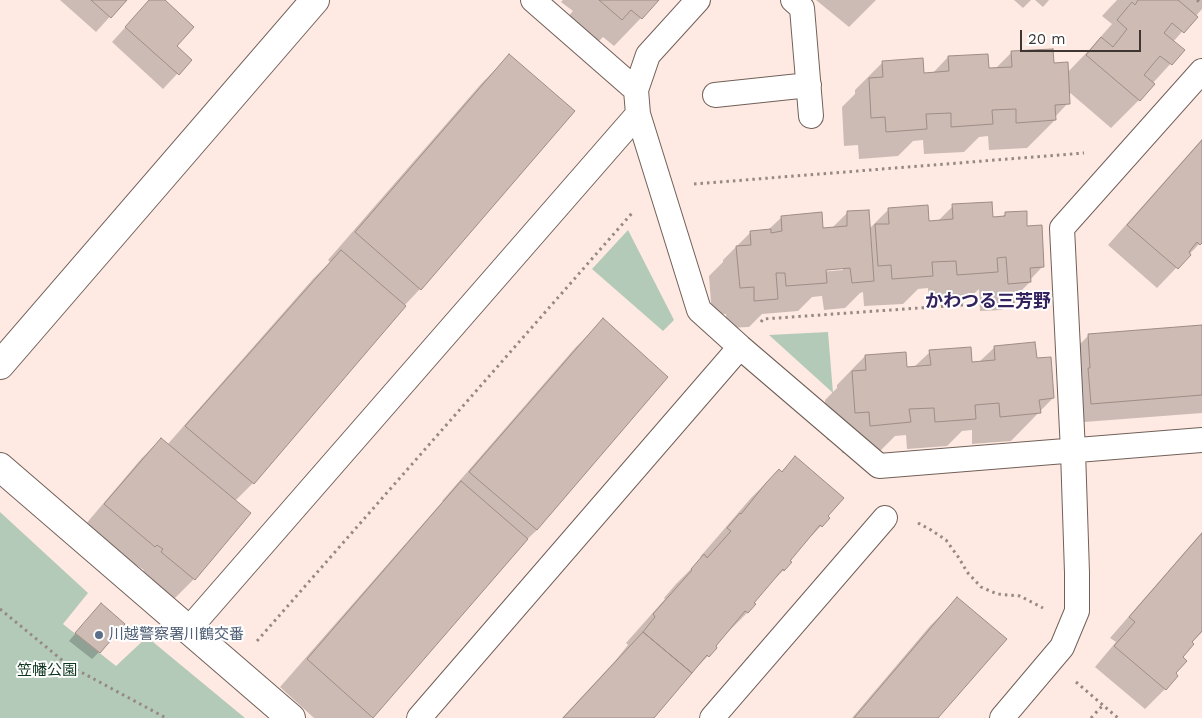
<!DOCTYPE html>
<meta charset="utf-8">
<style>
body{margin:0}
#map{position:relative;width:1202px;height:718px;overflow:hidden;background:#feeae2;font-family:"Work Sans",sans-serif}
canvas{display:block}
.scale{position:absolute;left:1020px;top:30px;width:121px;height:22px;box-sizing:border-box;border:2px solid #3d3633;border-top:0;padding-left:6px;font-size:15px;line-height:18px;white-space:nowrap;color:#3d3633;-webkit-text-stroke:4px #fff;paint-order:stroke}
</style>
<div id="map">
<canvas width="1202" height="718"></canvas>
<div class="scale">20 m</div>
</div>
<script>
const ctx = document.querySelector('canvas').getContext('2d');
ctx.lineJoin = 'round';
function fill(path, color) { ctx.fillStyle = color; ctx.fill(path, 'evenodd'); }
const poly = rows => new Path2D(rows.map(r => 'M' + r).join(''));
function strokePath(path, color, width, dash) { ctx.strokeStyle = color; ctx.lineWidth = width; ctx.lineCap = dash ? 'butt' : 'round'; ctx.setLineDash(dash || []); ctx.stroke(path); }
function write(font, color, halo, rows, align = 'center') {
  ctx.font = font + ' "Work Sans","Noto Sans JP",sans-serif'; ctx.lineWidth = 4; ctx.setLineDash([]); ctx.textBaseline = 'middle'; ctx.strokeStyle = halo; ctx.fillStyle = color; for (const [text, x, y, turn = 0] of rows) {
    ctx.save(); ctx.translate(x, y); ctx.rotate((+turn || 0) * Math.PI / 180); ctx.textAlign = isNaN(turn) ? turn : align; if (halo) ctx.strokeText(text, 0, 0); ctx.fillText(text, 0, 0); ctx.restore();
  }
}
const green = poly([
 [628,230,674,320,663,331,592,269],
 [828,332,833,393,769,335],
 [0,512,88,593,63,624,116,666,147,637,245,718,0,718]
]);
const shadow = poly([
 [60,0,125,0,96,32],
 [150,0,163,0,175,46,190,60,163,89,112,42],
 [563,0,657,0,641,18,614,46,603,37,593,47,563,22,573,11,561,2],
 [816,0,876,0,849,27],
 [1014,0,1031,0,1023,8],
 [1035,0,1049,0,1043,7],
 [1117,0,1202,0,1202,9,1173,42,1183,50,1152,84,1139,100,1111,128,1068,91,1068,103,1055,117,1055,120,1027,148,989,150,988,136,979,137,964,152,924,154,923,140,913,141,898,156,859,159,858,145,844,146,842,107,855,94,855,90,883,62,923,74,932,74,948,57,988,70,995,69,1012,52,1052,65,1067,73,1090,49,1112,24,1102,16],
 [509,56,573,112,420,289,404,306,405,306,253,483,235,501,249,513,194,579,174,599,142,572,144,570,136,565,134,566,85,525,141,459,161,439,167,445,313,279,330,262,328,260,481,84],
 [1202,139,1202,241,1157,288,1108,245],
 [953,206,992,218,1001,218,1005,214,1026,227,1043,266,1030,280,1030,282,1002,310,980,311,979,289,968,299,929,302,928,288,918,289,903,304,864,306,863,292,860,293,845,308,824,310,822,296,812,297,798,311,762,314,749,327,727,328,726,314,712,315,709,276,723,262,723,260,751,232,768,230,782,217,822,229,831,229,847,213,869,229,889,209,928,222,937,222],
 [843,268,843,270,820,272,820,270],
 [603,320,537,530,520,546,371,718,314,718,280,687,443,501,442,501,575,348],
 [1202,327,1202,413,1071,423,1068,356,1088,336],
 [995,347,1036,359,1053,398,1011,441,972,444,972,430,962,431,947,446,907,449,906,435,895,436,881,450,842,453,841,440,827,440,825,400,837,388,837,385,865,356,906,368,914,367,930,352,971,363,979,362],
 [795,458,826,516,821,526,797,551,788,561,791,563,763,590,752,603,754,604,747,613,720,640,708,656,688,676,652,718,562,718,615,661,628,645,626,643,665,599,664,598,676,584,702,558,700,557,751,498,779,470,781,472],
 [1202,532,1202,632,1193,641,1192,641,1181,658,1174,673,1165,689,1145,709,1095,667,1116,642,1110,638],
 [958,598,936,718,852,718,930,626],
 [94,612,99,652,92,659,69,641]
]);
const building = poly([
 [91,0,127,0,111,18,91,0],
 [149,0,165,0,194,27,177,46,192,60,179,75,125,27,149,0],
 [599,0,659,0,642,19,631,10,622,20,599,0],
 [1138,0,1178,0,1198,17,1184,33,1172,23,1164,33,1185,50,1172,65,1160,56,1153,64,1144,75,1155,84,1140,101,1086,55,1101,37,1113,47,1127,29,1117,20,1132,2,1135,5,1138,0],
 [1053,49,1054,63,1068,62,1070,104,1055,105,1056,120,1016,123,1016,109,992,110,993,124,951,127,951,113,926,114,927,129,886,132,885,117,871,118,869,78,883,77,882,61,923,58,924,73,949,71,948,56,988,54,989,68,1012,67,1011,51,1053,49],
 [509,54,575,111,421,290,355,232,509,54],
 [1202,140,1202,243,1200,245,1197,242,1189,252,1191,255,1178,269,1127,225,1202,140],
 [992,202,993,217,1005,216,1005,212,1027,211,1027,226,1042,225,1044,267,1030,268,1031,282,1008,284,1006,257,997,258,998,272,957,275,956,261,932,262,933,276,892,279,891,265,878,266,875,224,889,224,888,208,928,205,929,221,953,219,952,204,992,202],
 [869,210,874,281,852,283,850,268,826,270,827,283,786,286,785,273,776,273,778,299,754,301,754,287,740,288,736,246,751,245,750,231,771,229,771,233,782,231,781,216,822,212,823,228,847,226,847,211,869,210],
 [341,250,406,306,254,484,185,426,341,250],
 [603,318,668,377,537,530,469,472,603,318],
 [1202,325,1202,395,1091,404,1088,368,1090,368,1088,334,1202,325],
 [1035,342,1037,358,1051,357,1054,398,1039,400,1041,413,1000,417,999,403,975,405,976,419,935,422,934,408,909,409,911,422,870,426,869,412,855,413,852,371,866,370,865,355,906,352,907,367,931,365,929,350,971,347,972,362,995,360,994,346,1035,342],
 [161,438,251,513,195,580,161,552,163,549,157,545,155,547,104,504,161,438],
 [795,456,844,498,828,516,830,518,822,527,820,525,790,561,792,562,784,571,783,569,754,603,756,604,748,613,745,611,716,646,717,648,709,657,707,655,692,673,643,632,655,617,653,614,692,570,691,569,704,554,707,558,731,531,727,528,740,513,741,514,766,483,779,469,782,472,795,456],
 [461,481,528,539,373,718,307,659,461,481],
 [1202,533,1202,631,1192,642,1194,644,1183,657,1187,661,1176,673,1178,676,1166,690,1114,646,1135,622,1129,617,1202,533],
 [957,597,1007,639,938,718,854,718,957,597],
 [101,603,125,624,100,653,75,633,101,603],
 [643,632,692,673,654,718,563,718,643,632]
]);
const path = poly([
 [1197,0,1202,4],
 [694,184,1084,153],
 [761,322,763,319,1033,300],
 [918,523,931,530,946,540,959,558,967,572,981,587,997,594,1020,596,1043,608],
 [0,609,68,665,166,718],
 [257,641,633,212],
 [1076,682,1118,718],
 [1091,718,1103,705]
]);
const lane = poly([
 [533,0,636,90],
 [698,0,648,55,636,90,638,114,699,310,740,347,879,466,1202,440],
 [793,0,802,8,811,116],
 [715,95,809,85],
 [188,630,638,114],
 [419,718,740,347],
 [712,718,885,518],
 [1002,718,1062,647,1077,611,1077,573,1073,451,1062,228,1202,71]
]);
const secondary = poly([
 [0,365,315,0],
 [0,467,291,718]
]);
const markers = [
 [99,635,5,"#5c6f8a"]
];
const serviceNames = [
 ["川越警察署川鶴交番",109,635]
];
const parkNames = [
 ["笠幡公園",47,671]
];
const quarterNames = [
 ["かわつる三芳野",988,302]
];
fill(green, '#b3cab9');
fill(shadow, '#0003');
fill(building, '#cebbb3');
strokePath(building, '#9e8c85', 1);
strokePath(lane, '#716059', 26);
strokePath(secondary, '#716059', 30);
strokePath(path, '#968984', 3, [2.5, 4]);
strokePath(lane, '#fff', 24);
strokePath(secondary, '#fff', 28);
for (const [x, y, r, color] of markers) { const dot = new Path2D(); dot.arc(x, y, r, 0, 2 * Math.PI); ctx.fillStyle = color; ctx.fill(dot); strokePath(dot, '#fff', 2); }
write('15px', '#4e5e75', '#fff', serviceNames, 'left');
write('15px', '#0c361d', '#fff', parkNames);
write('bold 18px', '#33225d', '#fff', quarterNames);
</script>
